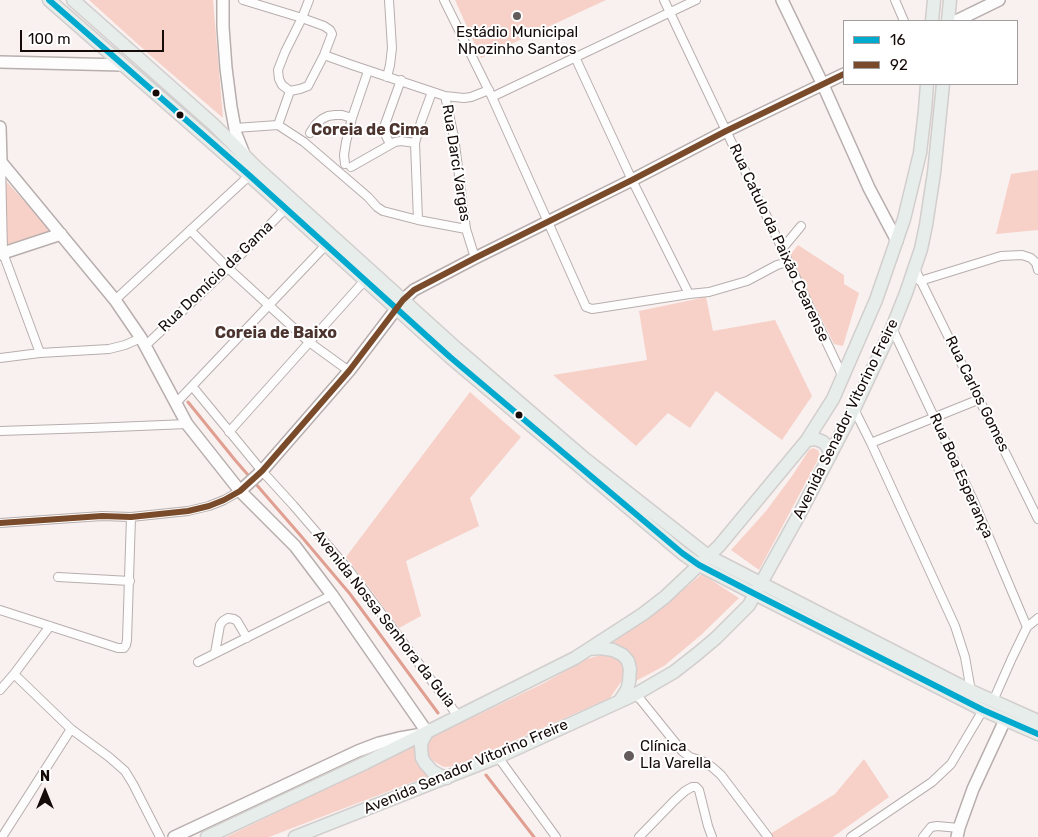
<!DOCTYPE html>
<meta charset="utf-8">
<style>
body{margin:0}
#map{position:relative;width:1038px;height:837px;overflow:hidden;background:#f8f1f0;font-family:Rubik,sans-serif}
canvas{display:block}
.legend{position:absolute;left:843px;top:20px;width:175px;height:65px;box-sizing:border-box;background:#fff;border:1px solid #a19d9d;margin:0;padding:6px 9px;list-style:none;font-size:15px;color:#150b09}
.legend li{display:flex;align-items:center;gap:10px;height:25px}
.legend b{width:25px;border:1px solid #a19d9d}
.north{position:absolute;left:20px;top:767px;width:50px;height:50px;-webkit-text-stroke:4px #fff;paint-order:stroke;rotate:0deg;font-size:14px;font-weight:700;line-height:20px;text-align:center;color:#150b09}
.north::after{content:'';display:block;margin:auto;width:18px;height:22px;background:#150b09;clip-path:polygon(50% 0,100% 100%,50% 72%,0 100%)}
.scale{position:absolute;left:20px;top:30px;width:144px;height:22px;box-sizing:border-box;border:2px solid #150b09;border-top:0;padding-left:6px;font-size:15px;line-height:18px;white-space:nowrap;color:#150b09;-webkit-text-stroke:4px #fff;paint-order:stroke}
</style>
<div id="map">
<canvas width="1038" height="837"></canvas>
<ul class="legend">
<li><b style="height:6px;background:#00a9ce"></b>16</li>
<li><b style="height:6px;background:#7a4b2a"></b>92</li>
</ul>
<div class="north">N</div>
<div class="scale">100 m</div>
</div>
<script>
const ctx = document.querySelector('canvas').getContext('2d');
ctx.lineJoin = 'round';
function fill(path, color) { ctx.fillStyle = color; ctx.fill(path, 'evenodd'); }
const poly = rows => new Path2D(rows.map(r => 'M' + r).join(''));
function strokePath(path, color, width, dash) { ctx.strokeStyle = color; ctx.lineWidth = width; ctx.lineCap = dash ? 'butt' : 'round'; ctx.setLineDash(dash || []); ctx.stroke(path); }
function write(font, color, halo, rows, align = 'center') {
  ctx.font = font + ' Rubik,sans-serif'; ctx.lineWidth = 4; ctx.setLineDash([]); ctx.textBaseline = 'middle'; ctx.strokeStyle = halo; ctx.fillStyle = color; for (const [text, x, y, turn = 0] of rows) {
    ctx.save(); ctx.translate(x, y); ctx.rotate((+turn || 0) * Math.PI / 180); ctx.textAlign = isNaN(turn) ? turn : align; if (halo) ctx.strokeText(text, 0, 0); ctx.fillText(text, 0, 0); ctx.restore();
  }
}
const green = poly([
 [89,0,213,0,223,118,151,56],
 [455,0,606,0,481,58],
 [1038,170,1038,230,996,234,1011,174],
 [6,181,52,232,6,248],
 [798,245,844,275,844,284,859,293,843,346,834,344,790,255],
 [706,297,713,331,775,320,812,396,782,440,716,391,690,428,668,413,636,446,553,375,647,360,639,311],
 [470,392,521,437,470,498,479,526,406,561,421,616,399,628,346,557],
 [813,448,818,450,820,456,759,570,731,550,766,511,792,476,809,450],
 [702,574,739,598,701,635,664,666,634,682,626,650,612,643,661,608],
 [604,654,616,656,624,665,623,679,610,698,457,766,444,767,440,765,432,760,429,756,428,752,427,743,432,737,542,684,587,659],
 [416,745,431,775,269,837,226,837],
 [864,759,889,797,833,837,772,837,770,834,835,794]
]);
const stream = poly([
 [188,402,235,460,301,536,350,594,438,713],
 [486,775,534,837]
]);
const street = poly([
 [243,0,302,18,324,26,330,30,332,34,324,55,308,86,300,89,290,91],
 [444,0,492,97,586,307,592,309,599,308,689,294,709,292,747,281,777,265,788,262],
 [664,0,843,377],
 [895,0,904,21],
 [324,55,352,65,445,96,464,98,471,97,489,90],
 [575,57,632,180,689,294],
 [387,77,390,65,392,48,389,0],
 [445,96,454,137,466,229],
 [492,97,696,0],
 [278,125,290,91,282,85,279,79,278,70,285,52,302,18,309,0],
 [235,128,278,125,304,142,368,197,377,207,383,211,418,220,466,229,475,258],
 [310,133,316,124,322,119,328,116,335,115,342,115,352,118],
 [390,144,385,134,384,127,401,80],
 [1,162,3,253,40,353],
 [345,164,344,155,346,142,352,118,368,71],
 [351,167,395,142,401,141,415,143],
 [418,220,415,143,421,122,432,92],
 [190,230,228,268,309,342,349,371],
 [782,249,801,226],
 [915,269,1038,519],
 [920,281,1001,256,1022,255,1031,258,1036,263,1038,270],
 [115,300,251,174],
 [892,328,974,502,1027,627],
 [145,346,228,268,286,208],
 [0,358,40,353,109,349,125,345,141,338],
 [192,386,262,471,293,505,349,570,458,716],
 [176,403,326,245],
 [854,409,871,443,955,626,965,657,971,691],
 [0,431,91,428,187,424],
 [229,432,365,280],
 [871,443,980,399],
 [0,523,102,516,131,517,188,511,209,506,224,500,240,491],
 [58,577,130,581],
 [0,610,118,648,124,648,126,645,127,640,131,517],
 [215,653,220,625,223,621,228,618,234,619,237,621,247,638],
 [198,662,332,595],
 [14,674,71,729,109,757,125,771,133,784,160,837],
 [0,690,14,674,50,626],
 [636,694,682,751,690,757,702,761,712,767,721,775,768,837],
 [993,701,1012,658,1027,627,1038,618],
 [498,757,556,837],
 [2,837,71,729],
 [639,837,674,801,685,791,692,787,696,787,699,790,708,826,712,837],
 [851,837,932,782,951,764,983,710],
 [923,837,931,827,937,826,959,828]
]);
const secondary = poly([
 [223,0,223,27,226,68,231,107,236,134,244,154],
 [782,0,823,85,869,188,897,241],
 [956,21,999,0],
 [0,62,123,65],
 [0,127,1,162,115,300,141,338,187,424,240,491,295,546,332,595,427,732],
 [0,254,61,234],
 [240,491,262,471,349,371,403,300,414,290,475,258,632,180,726,131,844,74],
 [174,837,358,751,379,743,399,738,417,735],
 [957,837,959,828,973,789,1005,720]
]);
const primary = poly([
 [49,0,249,175,450,357,682,553,699,565,755,594,983,710,1038,734],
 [73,0,214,125,257,168,456,348,585,459,708,556,971,691,1038,721],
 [932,21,934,0],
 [948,21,950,0],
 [807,440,816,439,823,442,828,447,830,456],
 [589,649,600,648,613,650,623,655,628,661,630,669,629,682,627,690,619,702],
 [427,732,422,741,421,746,422,758,425,763,432,771,439,775,447,778],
 [207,837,365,763,575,658,643,614,665,597,719,546,807,440,833,399,840,383,876,300,904,219,920,153,925,110,927,84],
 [295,837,498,757,636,694,674,672,697,654,716,638,749,605,755,594,800,513,854,409,892,328,906,293,921,249,926,225,934,173,943,84]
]);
const bus1 = poly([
 [49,0,249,175,450,357,682,553,699,565,755,594,983,710,1038,734]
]);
const bus2 = poly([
 [0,523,102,516,131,517,188,511,209,506,224,500,240,491,262,471,349,371,403,300,414,290,475,258,632,180,726,131,844,74]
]);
const markers = [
 [517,16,5,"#645c5a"],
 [156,93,4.5,"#150b09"],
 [180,115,4.5,"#150b09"],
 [519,415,4.5,"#150b09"],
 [629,756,6,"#645c5a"]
];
const poiNames = [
 ["Estádio Municipal",517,33],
 ["Nhozinho Santos",517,50],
 ["Clínica",640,747,"left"],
 ["LIa Varella",640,764,"left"]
];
const streetNames = [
 ["Rua Darcí Vargas",456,163,81],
 ["Rua Catulo da Paixão Cearense",779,243,65],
 ["Rua Domício da Gama",216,277,-44],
 ["Rua Carlos Gomes",977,394,64],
 ["Avenida Senador Vitorino Freire",846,419,-64],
 ["Rua Boa Esperança",961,476,66],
 ["Avenida Nossa Senhora da Guia",384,619,52],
 ["Avenida Senador Vitorino Freire",466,767,-23]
];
const neighbourhoodNames = [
 ["Coreia de Cima",370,130],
 ["Coreia de Baixo",276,333]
];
fill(green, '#f7d1c8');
strokePath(stream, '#e09f91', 3);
strokePath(street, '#b7aead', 10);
strokePath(secondary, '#b7aead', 14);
strokePath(primary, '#d2cecd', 15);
strokePath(street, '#fefdfd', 8);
strokePath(secondary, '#fefdfd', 11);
strokePath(primary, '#e6edea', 12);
strokePath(bus1, '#00a9ce', 6);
strokePath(bus2, '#7a4b2a', 6);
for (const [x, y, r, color] of markers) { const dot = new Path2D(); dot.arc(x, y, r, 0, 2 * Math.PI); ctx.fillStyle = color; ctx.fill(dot); strokePath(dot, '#fff', 2); }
write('15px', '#150b09', '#fff', poiNames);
write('15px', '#150b09', '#fff', streetNames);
write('bold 16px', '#4b332e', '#fff', neighbourhoodNames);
</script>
